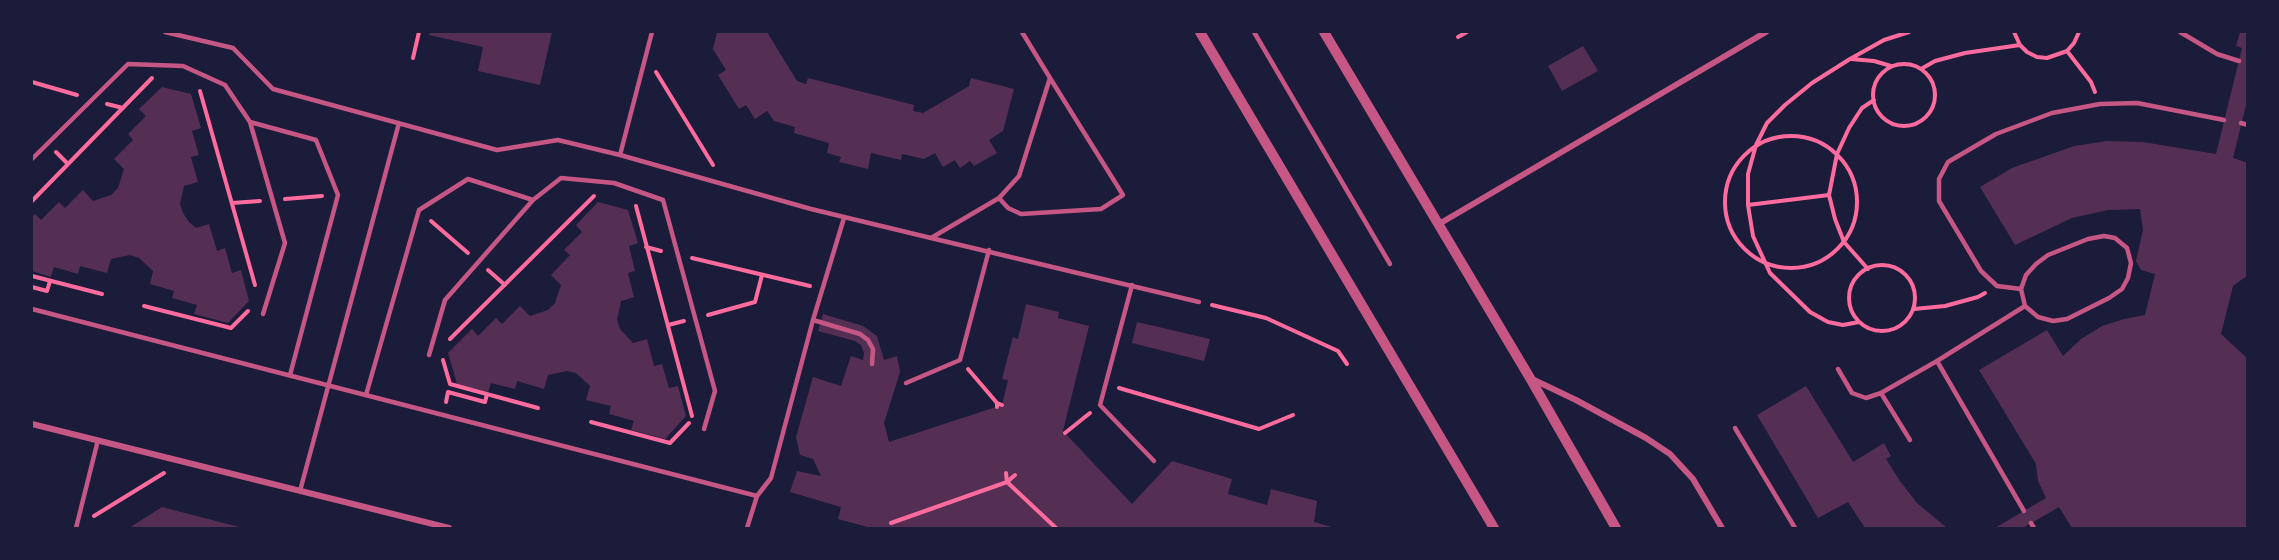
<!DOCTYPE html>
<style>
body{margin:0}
#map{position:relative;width:2279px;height:560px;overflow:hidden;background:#1b1b3a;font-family:"DejaVu Sans",sans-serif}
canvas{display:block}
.frame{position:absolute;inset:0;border:33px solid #1b1b3a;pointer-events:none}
</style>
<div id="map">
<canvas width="2279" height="560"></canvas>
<div class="frame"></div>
</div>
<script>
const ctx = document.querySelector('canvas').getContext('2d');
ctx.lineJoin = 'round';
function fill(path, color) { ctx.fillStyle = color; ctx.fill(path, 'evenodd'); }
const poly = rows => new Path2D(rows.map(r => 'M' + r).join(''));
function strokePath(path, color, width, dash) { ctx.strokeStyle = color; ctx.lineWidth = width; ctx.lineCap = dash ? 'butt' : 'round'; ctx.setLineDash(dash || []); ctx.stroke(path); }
const building = poly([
 [430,32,552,32,540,85,478,71,483,47,429,35],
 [717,32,767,32,797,81,806,84,808,78,914,105,913,111,923,113,969,86,971,78,1014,89,1003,131,989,140,997,153,974,166,970,161,960,168,955,160,943,167,935,153,924,159,902,154,901,160,871,153,868,169,839,162,841,157,827,153,829,143,794,133,795,127,774,121,767,111,755,119,746,105,739,109,718,75,726,70,713,49],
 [2240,32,2248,32,2248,97,2233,158,2248,163,2248,275,2233,286,2221,334,2248,359,2248,528,2072,528,2059,507,2023,528,1995,528,2046,498,2038,481,2036,464,1979,370,2047,330,2063,356,2081,339,2102,326,2124,319,2145,315,2155,274,2141,270,2136,261,2143,230,2140,209,2108,210,2072,218,2015,245,1980,187,2012,168,2074,146,2107,141,2143,142,2216,154,2242,48,2236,46],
 [1583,46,1598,71,1562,91,1548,66],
 [162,87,191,94,201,128,192,131,199,155,191,157,198,182,184,186,180,204,183,213,189,222,196,228,209,224,217,251,225,248,232,273,241,270,249,301,228,323,194,314,197,305,172,298,174,291,150,284,153,271,139,258,130,255,111,259,107,273,80,266,78,274,54,267,51,277,32,271,32,217,35,214,41,220,59,202,65,208,83,190,93,201,111,195,118,188,124,169,114,159,133,140,128,134,146,116,139,109],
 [598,202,628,210,638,243,629,246,635,271,628,273,634,297,621,301,617,320,620,329,633,343,647,339,654,366,662,364,669,388,678,386,686,416,665,439,631,430,634,421,609,414,611,406,586,400,590,386,576,373,567,371,548,375,544,389,517,381,515,389,491,383,488,392,457,384,448,353,472,329,478,336,496,318,502,324,520,306,530,316,548,310,555,303,561,285,551,275,570,255,564,250,582,232,576,225],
 [1026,304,1059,312,1058,318,1089,326,1063,431,1132,504,1172,461,1232,479,1228,494,1267,505,1271,489,1317,501,1314,522,1335,528,871,528,838,519,841,507,790,492,797,471,821,476,813,459,800,455,796,437,813,377,841,386,851,356,863,360,864,353,861,345,855,341,818,331,823,314,863,326,877,336,884,360,897,356,900,372,884,423,889,442,1002,405,1008,380,1002,379,1013,337,1018,339],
 [1137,322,1210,339,1204,361,1132,343],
 [1806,386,1853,462,1884,443,1891,456,1886,459,1900,481,1917,503,1947,528,1865,528,1848,502,1818,518,1757,415],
 [162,507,243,528,129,528]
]);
const path = poly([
 [2014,32,2020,45,2027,52,2037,57,2047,58,2067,51,2074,43,2079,32],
 [1458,37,1467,32],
 [2067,51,2091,82,2095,92],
 [413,58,419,32],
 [1851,59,1874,61,1891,66],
 '1873 95a31 31 0 1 1 62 0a31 31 0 1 1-62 0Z',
 [1921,69,1935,61,1965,53,2020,45],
 [656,72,713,165],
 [32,82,77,95],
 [200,91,255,285],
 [107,104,123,108],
 '1725 202a66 66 0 1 1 132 0a66 66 0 1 1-132 0Z',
 [56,152,68,164],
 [285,199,322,196],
 [32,201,152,78],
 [232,203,260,201],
 [1748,205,1829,195],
 [636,206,692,416],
 [431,221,468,253],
 [646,247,661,251],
 [692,258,810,286],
 '1849 298a33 33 0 1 1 66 0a33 33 0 1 1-66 0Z',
 [1868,269,1844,242,1835,219,1829,195,1837,154,1849,128,1862,108,1874,100],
 [488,270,505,285],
 [32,276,102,294],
 [32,287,47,291,50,281],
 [1212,305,1266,318,1338,351,1347,364],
 [144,306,231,328,248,311],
 [1914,309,1945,306,1978,297,1985,293],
 [708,315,755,302,762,275],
 [1859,322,1843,325,1828,322,1810,312,1770,273,1753,236,1748,205,1748,174,1756,145,1767,123,1785,105,1812,83,1850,59,1884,40,1909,32],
 [668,325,684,321],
 [450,339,594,196],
 [443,360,450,384,538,408],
 [968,369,997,403],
 [1119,388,1259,429,1293,415],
 [446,402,448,392,485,402,487,394],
 [997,407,997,403,1002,405],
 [591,422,670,443,689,423],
 [1065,433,1090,413],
 [1006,473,1007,482,1015,475],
 [94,516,164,473],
 [891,523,1007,482,1056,528]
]);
const service = poly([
 [165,32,233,48,273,89,497,150,558,140,620,155,811,209,931,238,999,198,1019,176,1050,78,1022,32],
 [1254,32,1390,264],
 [2180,32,2217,54,2239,61],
 [250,122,285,243,263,314],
 [2241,123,2248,125],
 [620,155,652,32],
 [32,159,128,64,183,66,225,85,250,122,316,140,338,195,290,375],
 [999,198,1008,208,1021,214,1101,209,1123,195,1050,78],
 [2104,236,2115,238,2127,248,2131,263,2128,278,2122,289,2109,298,2067,319,2053,321,2038,317,2025,306,2021,289,2026,275,2036,264,2048,255,2088,239,2104,236],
 [931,238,1199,302],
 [1132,285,1100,405,1154,461],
 [2021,289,1997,286,1981,271,1939,201,1939,179,1948,162,1996,134,2052,113,2100,104,2137,103,2224,120],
 [32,309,757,496],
 [813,320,860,334,868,340,873,349,872,364],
 [429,355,445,300,533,200],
 [1937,361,2025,306],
 [1838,369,1852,393,1866,398,1881,393,1937,361,2024,511],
 [906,383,960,360,989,250],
 [1881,393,1910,440],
 [366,395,419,210,468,179,533,200,561,178,614,183,663,200,715,391,704,429],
 [1735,428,1795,528],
 [300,491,399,123],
 [2031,523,2034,528],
 [76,528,98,440],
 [747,528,757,496,771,478,813,320,844,218]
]);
const minor = poly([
 [1439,224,1766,32],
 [1532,379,1576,400,1646,438,1670,454,1693,479,1722,528],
 [32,424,449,528]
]);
const tertiary = poly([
 [1200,32,1494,528],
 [1324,32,1530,378,1616,528]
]);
fill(building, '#542f53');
strokePath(path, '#ff6b9d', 4);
strokePath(service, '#c65784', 4.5);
strokePath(minor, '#c65784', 6);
strokePath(tertiary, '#c65784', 10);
</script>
